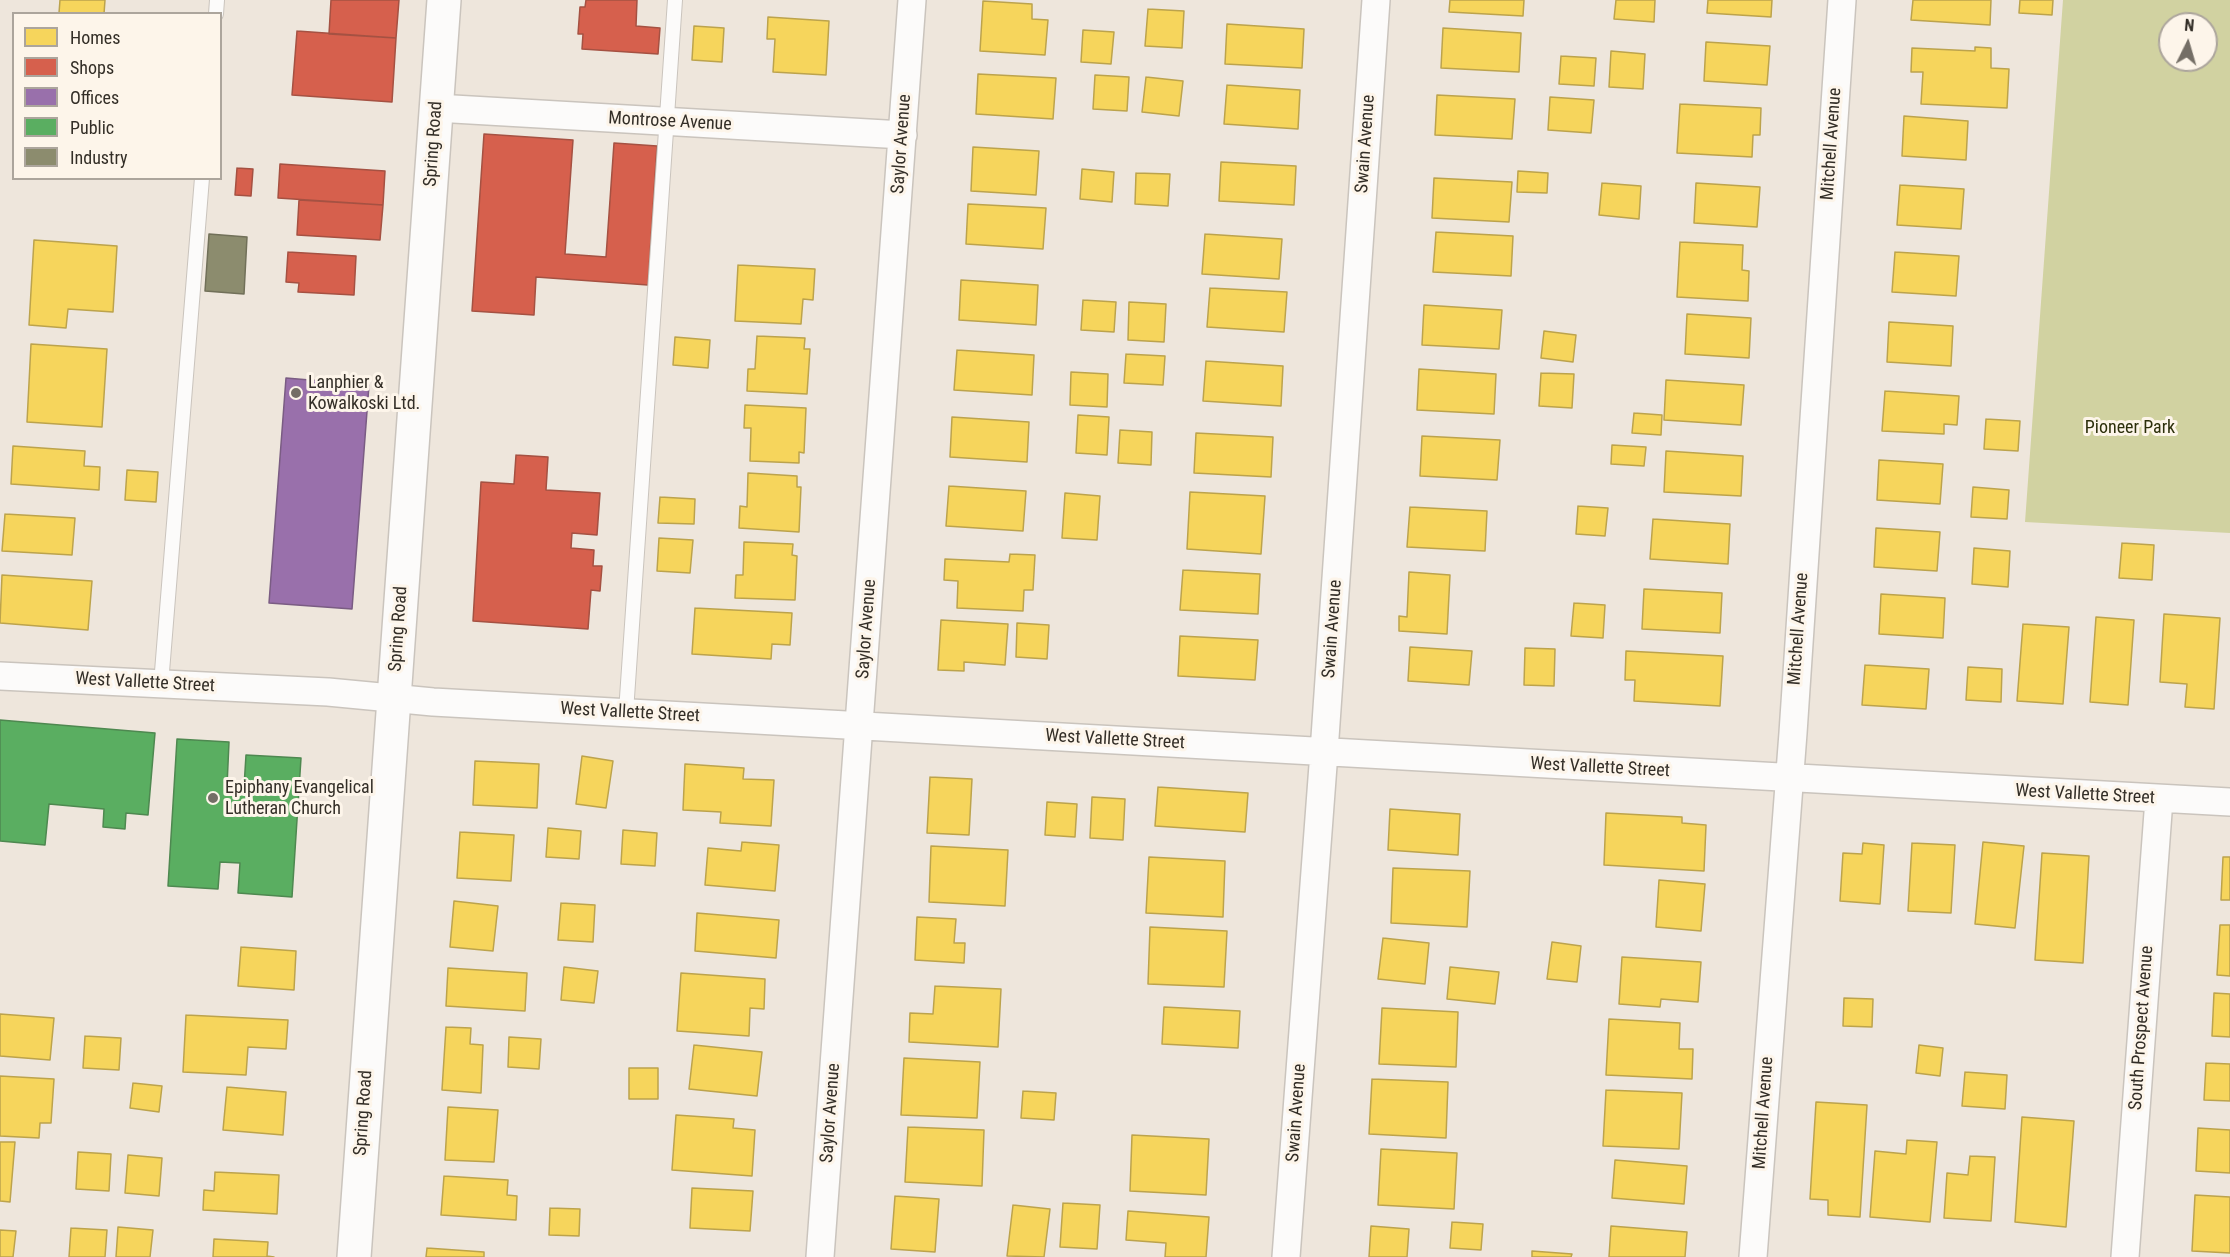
<!DOCTYPE html>
<style>
body{margin:0}
#map{position:relative;width:2230px;height:1257px;overflow:hidden;background:#eee6dc;font-family:"Roboto Condensed",sans-serif}
canvas{display:block}
.legend{position:absolute;left:12px;top:12px;width:210px;height:168px;box-sizing:border-box;background:#fdf5ea;border:2px solid #aca59c;margin:0;padding:8px 10px;list-style:none;font-size:18px;color:#332e27}
.legend li{display:flex;align-items:center;gap:12px;height:30px}
.legend b{width:30px;border:2px solid #aca59c}
.north{position:absolute;left:2158px;top:12px;width:60px;height:60px;box-sizing:border-box;background:#fdf5ea;border:2px solid #aca59c;border-radius:50%;rotate:5deg;font-size:16px;font-weight:700;line-height:24px;text-align:center;color:#332e27}
.north::after{content:'';display:block;margin:auto;width:21px;height:27px;background:#746e66;clip-path:polygon(50% 0,100% 100%,50% 72%,0 100%)}
</style>
<div id="map">
<canvas width="2230" height="1257"></canvas>
<ul class="legend">
<li><b style="height:16px;background:#f6d55c"></b>Homes</li>
<li><b style="height:16px;background:#d6604d"></b>Shops</li>
<li><b style="height:16px;background:#9970ab"></b>Offices</li>
<li><b style="height:16px;background:#5aae61"></b>Public</li>
<li><b style="height:16px;background:#8c8c6e"></b>Industry</li>
</ul>
<div class="north">N</div>
</div>
<script>
const ctx = document.querySelector('canvas').getContext('2d');
ctx.lineJoin = 'round';
function fill(path, color) { ctx.fillStyle = color; ctx.fill(path, 'evenodd'); }
const poly = rows => new Path2D(rows.map(r => 'M' + r).join(''));
function strokePath(path, color, width, dash) { ctx.strokeStyle = color; ctx.lineWidth = width; ctx.lineCap = dash ? 'butt' : 'round'; ctx.setLineDash(dash || []); ctx.stroke(path); }
function write(font, color, halo, rows, align = 'center') {
  ctx.font = font + ' "Roboto Condensed",sans-serif'; ctx.lineWidth = 6; ctx.setLineDash([]); ctx.textBaseline = 'middle'; ctx.strokeStyle = halo; ctx.fillStyle = color; for (const [text, x, y, turn = 0] of rows) {
    ctx.save(); ctx.translate(x, y); ctx.rotate((+turn || 0) * Math.PI / 180); ctx.textAlign = isNaN(turn) ? turn : align; if (halo) ctx.strokeText(text, 0, 0); ctx.fillText(text, 0, 0); ctx.restore();
  }
}
const green = poly([
 [2063,0,2230,0,2230,533,2025,522],
 [2170,24,2206,24,2206,60,2170,60]
]);
const homes = poly([
 [60,0,105,0,104,14,59,13,60,0],
 [1450,0,1524,0,1523,16,1449,12,1450,0],
 [1616,0,1655,0,1654,22,1614,19,1616,0],
 [1708,0,1772,0,1771,17,1707,13,1708,0],
 [1913,0,1991,0,1990,25,1911,20,1913,0],
 [2020,0,2053,0,2052,15,2019,13,2020,0],
 [983,1,1032,4,1032,19,1048,20,1045,55,980,51,983,1],
 [1148,9,1184,11,1182,48,1145,46,1148,9],
 [768,17,829,21,826,75,773,72,775,39,767,39,768,17],
 [1227,24,1304,29,1302,68,1225,64,1227,24],
 [694,26,724,28,722,62,692,60,694,26],
 [1443,28,1521,33,1519,72,1441,68,1443,28],
 [1083,30,1114,32,1111,64,1081,62,1083,30],
 [1706,42,1770,46,1767,85,1704,81,1706,42],
 [1975,47,1991,48,1991,68,2009,69,2007,108,1921,104,1923,72,1911,72,1912,48,1975,51,1975,47],
 [1611,51,1645,54,1643,89,1609,87,1611,51],
 [1561,56,1596,58,1594,86,1559,84,1561,56],
 [978,74,1056,78,1053,119,976,114,978,74],
 [1095,75,1129,77,1127,111,1093,109,1095,75],
 [1146,77,1183,81,1179,116,1142,112,1146,77],
 [1227,85,1300,90,1298,129,1224,124,1227,85],
 [1437,95,1515,99,1512,139,1435,135,1437,95],
 [1550,97,1594,100,1591,133,1548,130,1550,97],
 [1680,104,1761,108,1760,135,1753,135,1752,157,1677,153,1680,104],
 [1904,116,1968,121,1966,160,1902,156,1904,116],
 [973,147,1039,151,1036,195,971,191,973,147],
 [1221,162,1296,166,1294,205,1219,201,1221,162],
 [1082,169,1114,172,1112,202,1080,199,1082,169],
 [1518,171,1548,173,1547,193,1517,192,1518,171],
 [1136,173,1170,174,1168,206,1135,204,1136,173],
 [1434,178,1512,182,1509,222,1432,218,1434,178],
 [1602,183,1641,186,1639,219,1599,215,1602,183],
 [1696,183,1760,187,1757,227,1694,223,1696,183],
 [1900,185,1964,189,1961,229,1897,225,1900,185],
 [968,204,1046,208,1043,249,966,244,968,204],
 [1436,232,1513,236,1511,276,1433,272,1436,232],
 [1205,234,1282,239,1279,279,1202,274,1205,234],
 [34,240,117,246,113,312,68,309,66,328,29,325,34,240],
 [1680,242,1743,245,1742,270,1749,271,1748,301,1677,297,1680,242],
 [1895,252,1959,256,1956,296,1892,292,1895,252],
 [738,265,815,269,813,300,803,299,801,324,735,321,738,265],
 [961,280,1038,285,1036,325,959,320,961,280],
 [1210,288,1287,292,1284,332,1207,327,1210,288],
 [1083,300,1116,302,1114,332,1081,330,1083,300],
 [1129,302,1166,304,1164,342,1128,340,1129,302],
 [1424,305,1502,310,1499,349,1422,345,1424,305],
 [1687,314,1751,318,1749,358,1685,354,1687,314],
 [1889,322,1953,326,1951,366,1887,362,1889,322],
 [1544,331,1576,335,1573,362,1541,358,1544,331],
 [757,336,805,338,804,349,810,349,807,394,747,391,748,369,755,369,757,336],
 [675,337,710,340,708,368,673,365,675,337],
 [31,344,107,349,102,427,27,422,31,344],
 [957,350,1034,355,1032,395,954,390,957,350],
 [1126,354,1165,356,1163,385,1124,383,1126,354],
 [1206,361,1283,366,1281,406,1203,401,1206,361],
 [1419,369,1496,374,1494,414,1417,410,1419,369],
 [1071,372,1108,374,1107,407,1070,405,1071,372],
 [1541,373,1574,374,1572,408,1539,406,1541,373],
 [1666,380,1744,385,1741,425,1664,420,1666,380],
 [1885,391,1959,396,1957,425,1944,424,1944,434,1882,431,1885,391],
 [745,405,806,408,804,453,799,452,799,463,750,461,751,428,744,428,745,405],
 [1634,413,1662,415,1661,435,1632,433,1634,413],
 [1078,415,1109,417,1107,455,1076,453,1078,415],
 [952,417,1029,422,1027,462,950,457,952,417],
 [1986,419,2020,421,2018,451,1984,449,1986,419],
 [1120,430,1152,432,1151,465,1118,463,1120,430],
 [1196,433,1273,437,1271,477,1194,473,1196,433],
 [1422,436,1500,440,1497,480,1420,476,1422,436],
 [1612,445,1646,447,1644,466,1611,464,1612,445],
 [13,446,85,451,84,466,100,467,99,490,11,484,13,446],
 [1666,451,1743,456,1741,496,1664,492,1666,451],
 [1879,460,1943,464,1940,504,1877,500,1879,460],
 [127,470,158,472,156,502,125,500,127,470],
 [748,473,797,476,797,487,801,487,799,532,739,528,740,506,747,507,748,473],
 [949,486,1026,491,1023,531,946,526,949,486],
 [1973,487,2009,490,2007,519,1971,517,1973,487],
 [1190,492,1265,496,1261,554,1187,549,1190,492],
 [1065,493,1100,496,1097,540,1062,538,1065,493],
 [660,497,695,499,694,524,658,523,660,497],
 [1578,506,1608,508,1605,536,1576,534,1578,506],
 [1410,507,1487,511,1485,551,1407,547,1410,507],
 [5,514,75,518,72,555,2,551,5,514],
 [1653,519,1730,524,1728,564,1650,559,1653,519],
 [1876,528,1940,532,1937,571,1874,567,1876,528],
 [659,538,693,540,690,573,657,571,659,538],
 [744,542,793,544,792,555,797,556,795,600,735,598,736,575,743,575,744,542],
 [2122,543,2154,545,2152,580,2119,578,2122,543],
 [1974,548,2010,551,2008,587,1972,584,1974,548],
 [1010,554,1035,555,1033,590,1024,590,1023,611,957,608,958,581,944,580,945,559,1009,562,1010,554],
 [1183,570,1260,574,1258,614,1180,610,1183,570],
 [1409,572,1450,575,1447,634,1399,631,1399,616,1407,617,1409,572],
 [2,575,92,581,88,630,0,623,2,575],
 [1644,589,1722,593,1720,633,1642,629,1644,589],
 [1881,594,1945,598,1943,638,1879,634,1881,594],
 [1574,603,1605,605,1603,638,1571,636,1574,603],
 [695,608,792,613,790,645,772,644,771,659,692,654,695,608],
 [2164,614,2220,618,2214,709,2185,707,2187,684,2160,682,2164,614],
 [2096,617,2134,620,2128,705,2090,702,2096,617],
 [941,620,1008,624,1005,665,964,662,964,671,938,670,941,620],
 [1017,623,1049,625,1047,659,1016,657,1017,623],
 [2023,624,2069,627,2063,704,2017,701,2023,624],
 [1180,636,1258,640,1255,680,1178,676,1180,636],
 [1410,647,1472,651,1469,685,1408,681,1410,647],
 [1525,648,1555,649,1554,686,1524,685,1525,648],
 [1626,651,1723,656,1720,706,1634,701,1635,680,1625,680,1626,651],
 [1865,665,1929,669,1926,709,1862,705,1865,665],
 [1968,667,2002,669,2001,702,1966,700,1968,667],
 [582,756,613,761,606,808,576,804,582,756],
 [475,761,539,764,537,808,473,805,475,761],
 [685,764,744,768,743,779,774,780,771,826,720,823,721,812,683,810,685,764],
 [930,777,972,779,969,835,927,833,930,777],
 [1158,787,1248,793,1245,832,1155,826,1158,787],
 [1092,797,1125,799,1123,840,1090,838,1092,797],
 [1047,802,1077,804,1075,837,1045,835,1047,802],
 [1390,809,1460,814,1458,855,1388,850,1390,809],
 [1606,813,1682,817,1682,823,1706,825,1704,871,1604,865,1606,813],
 [548,828,581,831,579,859,546,857,548,828],
 [623,830,657,833,655,866,621,864,623,830],
 [460,832,514,835,511,881,457,878,460,832],
 [742,842,779,845,775,891,705,885,708,848,741,851,742,842],
 [1983,842,2024,846,2015,928,1975,924,1983,842],
 [1863,843,1884,845,1880,904,1840,901,1843,853,1862,854,1863,843],
 [1912,843,1955,845,1951,913,1908,911,1912,843],
 [931,846,1008,850,1005,906,929,902,931,846],
 [2042,853,2089,856,2083,963,2035,960,2042,853],
 [1149,857,1225,861,1223,917,1146,913,1149,857],
 [2223,857,2230,857,2230,900,2221,900,2223,857],
 [1393,868,1470,871,1467,927,1391,923,1393,868],
 [1659,880,1705,884,1701,931,1656,927,1659,880],
 [454,901,498,906,493,951,450,947,454,901],
 [561,903,595,905,593,942,558,940,561,903],
 [697,913,779,920,776,958,695,951,697,913],
 [917,917,956,919,954,943,965,943,964,963,915,960,917,917],
 [2220,925,2230,925,2230,976,2217,975,2220,925],
 [1150,927,1227,931,1224,987,1148,984,1150,927],
 [1383,938,1429,943,1425,984,1378,979,1383,938],
 [1552,942,1581,946,1577,982,1547,979,1552,942],
 [241,947,296,951,294,990,238,986,241,947],
 [1622,957,1701,962,1698,1002,1661,999,1660,1007,1619,1004,1622,957],
 [564,967,598,971,594,1003,561,1000,564,967],
 [1450,967,1499,972,1495,1004,1447,999,1450,967],
 [448,968,527,973,525,1011,446,1006,448,968],
 [681,973,765,979,764,1009,750,1008,749,1036,677,1031,681,973],
 [935,986,1001,989,998,1047,909,1042,910,1013,933,1014,935,986],
 [2214,993,2230,994,2230,1037,2212,1036,2214,993],
 [1844,998,1873,999,1872,1027,1843,1026,1844,998],
 [1164,1007,1240,1011,1238,1048,1162,1044,1164,1007],
 [1382,1008,1458,1012,1456,1067,1379,1064,1382,1008],
 [0,1014,54,1018,50,1060,0,1056,0,1014],
 [186,1015,288,1020,286,1049,248,1047,246,1075,183,1072,186,1015],
 [1609,1019,1680,1023,1679,1049,1693,1049,1692,1079,1606,1075,1609,1019],
 [446,1027,471,1028,470,1044,483,1045,481,1093,442,1090,446,1027],
 [85,1036,121,1038,119,1070,83,1068,85,1036],
 [509,1037,541,1039,539,1069,508,1067,509,1037],
 [694,1045,762,1052,757,1096,689,1089,694,1045],
 [1919,1045,1943,1048,1940,1076,1916,1073,1919,1045],
 [904,1058,980,1062,977,1118,901,1115,904,1058],
 [2206,1063,2230,1064,2230,1101,2204,1100,2206,1063],
 [629,1068,658,1068,658,1099,629,1099,629,1068],
 [1965,1072,2007,1075,2005,1109,1962,1106,1965,1072],
 [0,1076,54,1079,51,1123,40,1123,39,1138,0,1136,0,1076],
 [1372,1079,1448,1082,1446,1138,1369,1134,1372,1079],
 [133,1083,162,1086,159,1112,130,1108,133,1083],
 [227,1087,286,1092,283,1135,223,1130,227,1087],
 [1606,1090,1682,1093,1679,1149,1603,1146,1606,1090],
 [1023,1091,1056,1093,1054,1120,1021,1118,1023,1091],
 [1816,1102,1867,1105,1860,1217,1828,1215,1828,1200,1810,1199,1816,1102],
 [448,1107,498,1110,494,1162,445,1160,448,1107],
 [676,1115,734,1119,733,1128,755,1130,752,1176,672,1170,676,1115],
 [2022,1117,2074,1121,2066,1227,2015,1222,2022,1117],
 [908,1127,984,1130,982,1186,905,1182,908,1127],
 [2198,1128,2230,1130,2230,1173,2196,1171,2198,1128],
 [1132,1135,1209,1139,1206,1195,1130,1191,1132,1135],
 [1907,1140,1937,1142,1930,1222,1870,1217,1875,1151,1906,1154,1907,1140],
 [0,1142,15,1142,10,1202,0,1201,0,1142],
 [1381,1149,1457,1153,1454,1209,1378,1205,1381,1149],
 [78,1152,111,1154,109,1191,76,1189,78,1152],
 [128,1155,162,1158,159,1196,125,1193,128,1155],
 [1970,1156,1995,1157,1991,1221,1944,1218,1947,1173,1968,1175,1970,1156],
 [1615,1160,1687,1166,1684,1204,1612,1198,1615,1160],
 [215,1172,279,1175,277,1214,203,1210,204,1190,214,1191,215,1172],
 [444,1176,508,1180,507,1195,517,1196,516,1220,441,1215,444,1176],
 [692,1188,753,1191,750,1231,690,1228,692,1188],
 [2195,1195,2230,1197,2230,1253,2192,1251,2195,1195],
 [895,1196,939,1199,935,1252,891,1249,895,1196],
 [1063,1203,1100,1205,1097,1249,1060,1247,1063,1203],
 [1013,1205,1050,1209,1044,1257,1007,1256,1013,1205],
 [550,1208,580,1209,579,1236,549,1235,550,1208],
 [1128,1211,1209,1217,1206,1257,1165,1257,1166,1243,1126,1240,1128,1211],
 [1452,1222,1483,1224,1481,1250,1450,1248,1452,1222],
 [1371,1226,1409,1229,1407,1257,1369,1257,1371,1226],
 [1611,1226,1687,1232,1685,1257,1609,1257,1611,1226],
 [118,1227,153,1230,150,1257,116,1257,118,1227],
 [71,1228,107,1230,105,1257,69,1257,71,1228],
 [0,1230,16,1231,13,1257,0,1257,0,1230],
 [214,1239,268,1242,267,1256,274,1257,213,1257,214,1239],
 [427,1248,484,1252,484,1257,426,1257,427,1248],
 [1532,1251,1572,1254,1571,1257,1532,1257,1532,1251]
]);
const shops = poly([
 [331,0,399,0,396,38,329,34,331,0],
 [586,0,637,0,636,26,660,28,658,54,582,49,583,34,578,34,580,7,585,7,586,0],
 [297,31,396,38,392,102,292,95,297,31],
 [484,134,573,140,565,254,606,257,614,143,657,146,648,285,536,277,534,315,472,311,484,134],
 [280,164,385,171,383,205,278,198,280,164],
 [237,168,253,169,251,196,235,195,237,168],
 [299,200,383,205,380,240,297,235,299,200],
 [288,252,356,256,354,295,298,292,299,283,286,282,288,252],
 [516,455,548,457,546,490,600,493,597,535,572,533,571,548,594,550,593,566,602,566,600,591,591,590,588,629,473,621,481,482,514,484,516,455]
]);
const offices = poly([
 [286,378,369,385,352,609,269,603,286,378]
]);
const public = poly([
 [0,720,155,733,148,815,126,813,125,829,103,827,104,809,49,804,45,845,0,841,0,720],
 [177,739,229,742,227,786,244,787,246,755,301,758,292,897,238,893,240,863,220,862,218,889,168,886,177,739]
]);
const industry = poly([
 [209,234,247,237,244,294,205,291,209,234]
]);
const service = poly([
 [216,14,217,0],
 [161,684,202,178],
 [626,712,675,0]
]);
const minor = poly([
 [436,108,903,135],
 [0,676,328,692,433,702,2230,802],
 [820,1257,912,0],
 [1286,1257,1324,752,1376,0],
 [1753,1257,1793,733,1842,0],
 [2125,1257,2159,799]
]);
const tertiary = poly([
 [354,1257,444,0]
]);
const markers = [
 [296,393,6,"#746e66"],
 [213,798,6,"#746e66"]
];
const streetNames = [
 ["Montrose Avenue",670,122,3],
 ["Spring Road",434,144,-86],
 ["Saylor Avenue",902,144,-86],
 ["Swain Avenue",1366,144,-86],
 ["Mitchell Avenue",1832,144,-86],
 ["Spring Road",399,629,-86],
 ["Saylor Avenue",867,629,-86],
 ["Swain Avenue",1333,629,-86],
 ["Mitchell Avenue",1799,629,-86],
 ["West Vallette Street",145,683,3],
 ["West Vallette Street",630,713,3],
 ["West Vallette Street",1115,740,3],
 ["West Vallette Street",1600,768,3],
 ["West Vallette Street",2085,795,3],
 ["South Prospect Avenue",2142,1028,-86],
 ["Spring Road",364,1113,-86],
 ["Saylor Avenue",831,1113,-86],
 ["Swain Avenue",1297,1113,-86],
 ["Mitchell Avenue",1764,1113,-86]
];
const poiNames = [
 ["Lanphier &",308,383],
 ["Kowalkoski Ltd.",308,404],
 ["Epiphany Evangelical",225,788],
 ["Lutheran Church",225,809]
];
const parkNames = [
 ["Pioneer Park",2130,428]
];
fill(green, '#d1d2a1');
fill(homes, '#f6d55c');
strokePath(homes, '#bca34c', 1.5);
fill(shops, '#d6604d');
strokePath(shops, '#a55142', 1.5);
fill(offices, '#9970ab');
strokePath(offices, '#7a5c83', 1.5);
fill(public, '#5aae61');
strokePath(public, '#4e8850', 1.5);
fill(industry, '#8c8c6e');
strokePath(industry, '#717059', 1.5);
strokePath(service, '#cac4bd', 16);
strokePath(minor, '#cac4bd', 30);
strokePath(tertiary, '#cac4bd', 36);
strokePath(service, '#fcfbfa', 14);
strokePath(minor, '#fcfbfa', 27);
strokePath(tertiary, '#fcfbfa', 33);
for (const [x, y, r, color] of markers) { const dot = new Path2D(); dot.arc(x, y, r, 0, 2 * Math.PI); ctx.fillStyle = color; ctx.fill(dot); strokePath(dot, '#fdf5ea', 2); }
write('18px', '#332e27', '#fdf5ea', streetNames);
write('18px', '#332e27', '#fdf5ea', poiNames, 'left');
write('18px', '#2c2f0b', '#fdf5ea', parkNames);
</script>
